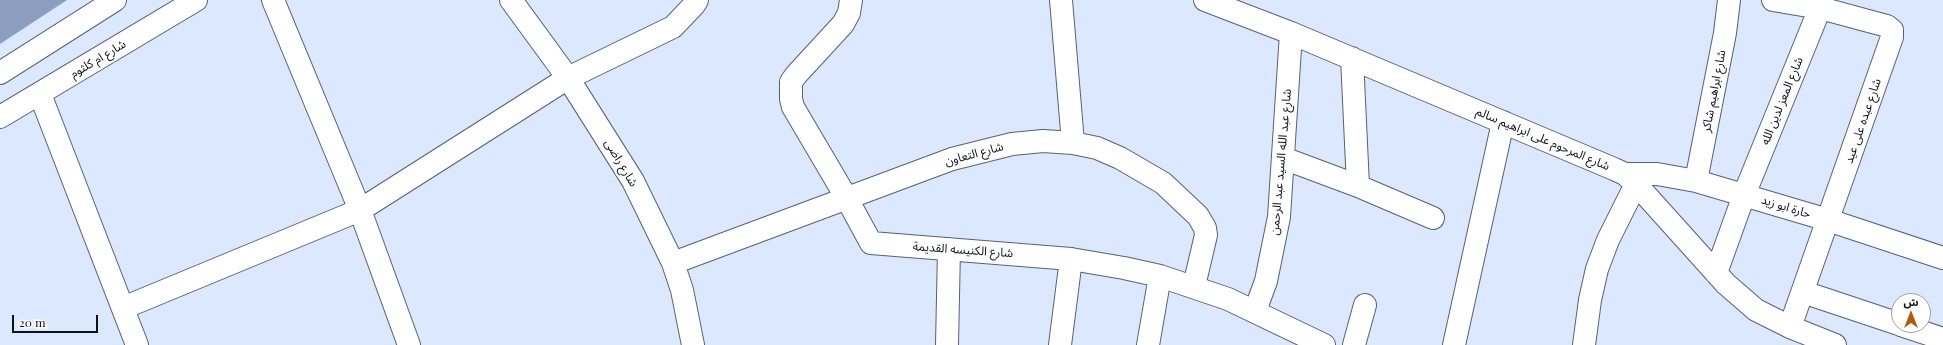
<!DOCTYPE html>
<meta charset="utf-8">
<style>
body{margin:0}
#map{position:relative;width:1943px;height:345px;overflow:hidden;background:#dce8fe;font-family:"Playfair Display","Noto Sans Arabic",serif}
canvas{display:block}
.north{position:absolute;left:1891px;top:293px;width:40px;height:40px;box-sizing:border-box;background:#fff;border:1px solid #9e9fa2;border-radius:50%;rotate:0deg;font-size:11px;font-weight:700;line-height:16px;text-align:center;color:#0c1017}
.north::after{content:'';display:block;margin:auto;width:14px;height:18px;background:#b75a07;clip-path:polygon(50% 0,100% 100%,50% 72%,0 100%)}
.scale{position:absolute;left:12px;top:315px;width:86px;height:18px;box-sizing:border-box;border:2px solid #0c1017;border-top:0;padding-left:5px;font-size:12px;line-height:14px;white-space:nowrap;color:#0c1017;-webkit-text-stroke:3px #fff;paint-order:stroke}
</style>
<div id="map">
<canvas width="1943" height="345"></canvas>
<div class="north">ش</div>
<div class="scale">20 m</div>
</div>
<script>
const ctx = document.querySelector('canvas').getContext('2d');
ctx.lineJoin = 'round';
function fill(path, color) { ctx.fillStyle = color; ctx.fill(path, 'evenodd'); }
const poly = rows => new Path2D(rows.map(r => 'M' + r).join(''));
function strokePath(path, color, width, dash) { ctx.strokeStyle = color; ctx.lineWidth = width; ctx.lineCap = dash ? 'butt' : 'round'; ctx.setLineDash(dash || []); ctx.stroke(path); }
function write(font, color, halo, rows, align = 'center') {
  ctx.font = font + ' "Playfair Display","Noto Sans Arabic",serif'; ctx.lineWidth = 4; ctx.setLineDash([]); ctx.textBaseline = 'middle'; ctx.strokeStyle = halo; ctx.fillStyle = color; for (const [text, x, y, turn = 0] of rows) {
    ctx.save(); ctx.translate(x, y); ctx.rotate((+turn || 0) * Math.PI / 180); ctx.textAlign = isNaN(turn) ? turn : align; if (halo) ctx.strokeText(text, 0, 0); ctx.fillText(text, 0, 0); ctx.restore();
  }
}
const water = poly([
 [0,0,67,0,0,44]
]);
const street = poly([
 [273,0,360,210,409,345],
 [511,0,568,78,633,181,673,263,682,290,693,345],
 [851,0,849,13,843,24,796,75,791,82,791,99,793,107,846,197,871,243,1071,259,1124,268,1160,276,1228,299,1324,345],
 [1061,0,1073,143],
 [1205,0,1291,33,1614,169,1625,174,1636,184,1726,284,1756,310,1790,327,1835,345],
 [1773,0,1820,8,1887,26,1892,30,1892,37,1790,327],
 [1352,58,1358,186],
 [40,94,137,345],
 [1283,158,1358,186,1433,218],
 [1625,174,1657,174,1696,181,1828,220,1943,258],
 [1696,181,1725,33,1729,0],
 [673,263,952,159,1012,144,1043,141,1073,143,1097,148,1120,158,1163,183,1198,216,1205,228,1206,235,1194,286],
 [1716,273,1744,195,1820,8],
 [1803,292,1899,324],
 [123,308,360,210,568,78,673,27,694,5,697,0],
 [1255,311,1266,281,1279,217,1291,33],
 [1901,325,1943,339],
 [947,345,949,249],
 [1060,345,1071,259],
 [1148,345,1160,276],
 [1354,345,1365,305],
 [1454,345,1503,122],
 [1584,345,1590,300,1597,269,1608,240,1636,184]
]);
const highway = poly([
 [0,73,115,0],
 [0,117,196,0]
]);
const streetNames = [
 ["شارع ام كلثوم",98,59,-31],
 ["شارع ابراهيم شاكر",1714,91,-79],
 ["شارع المعز لدين الله",1782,101,-68],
 ["شارع عبده على عيد",1863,121,-71],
 ["شارع المرحوم على ابراهيم سالم",1543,139,23],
 ["شارع التعاون",974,154,-15],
 ["شارع عبد الله السيد عبد الرحمن",1281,162,-85],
 ["شارع راضى",621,163,59],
 ["حارة ابو زيد",1786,207,17],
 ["شارع الكنيسه القديمة",963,250,4]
];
fill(water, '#8c9ebf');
strokePath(street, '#576173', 24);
strokePath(highway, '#576173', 24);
strokePath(street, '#fff', 22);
strokePath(highway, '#fff', 22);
write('12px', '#0c1017', '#fff', streetNames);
</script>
